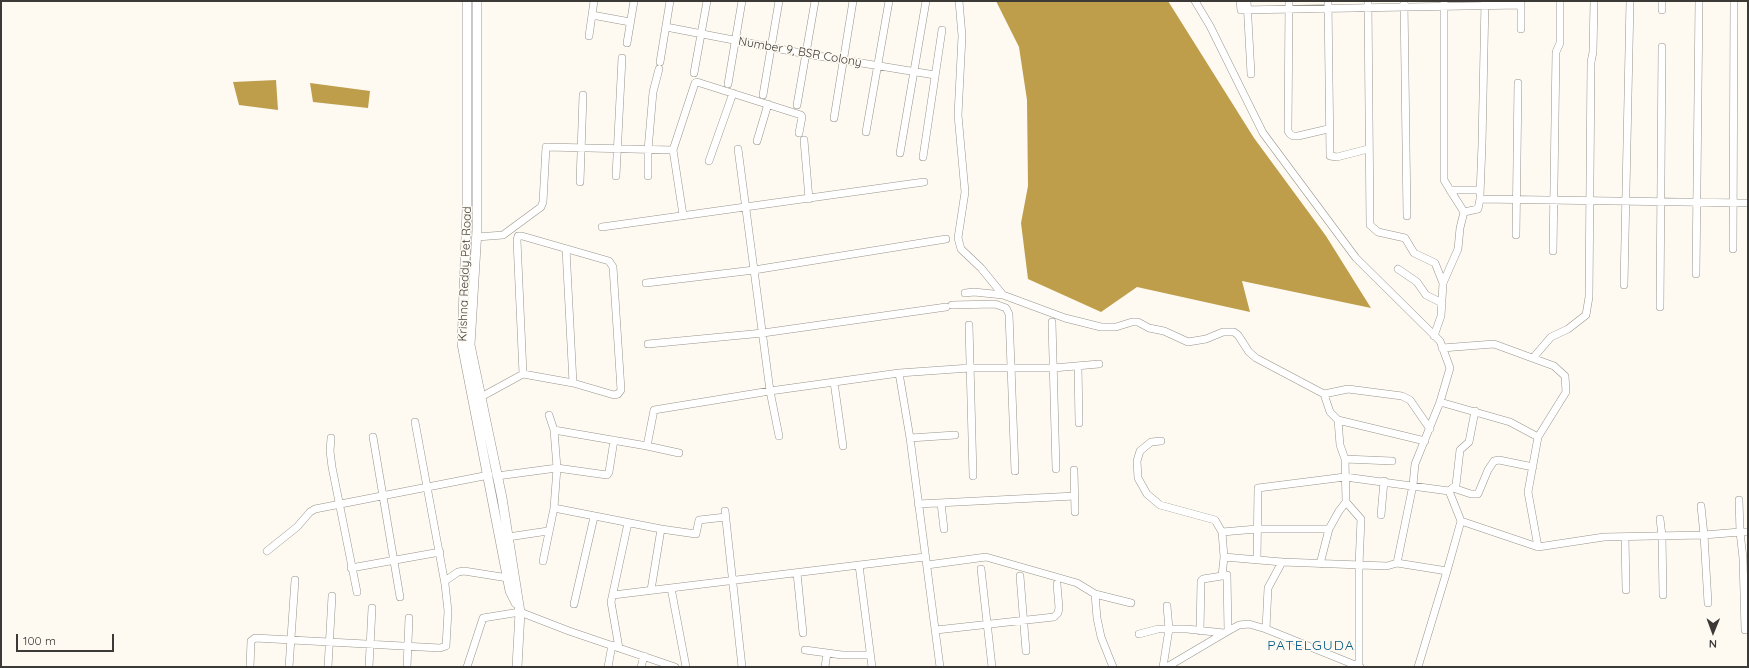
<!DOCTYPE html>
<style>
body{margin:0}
#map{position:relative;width:1749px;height:668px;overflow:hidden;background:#fefaf2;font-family:Quicksand,sans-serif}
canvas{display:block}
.frame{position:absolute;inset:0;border:2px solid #3b3a36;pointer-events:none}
.north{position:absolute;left:1693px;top:612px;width:40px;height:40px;-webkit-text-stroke:3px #fefaf2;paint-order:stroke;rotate:181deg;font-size:11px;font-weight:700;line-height:16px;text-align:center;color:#3b3a36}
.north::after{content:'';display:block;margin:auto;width:14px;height:18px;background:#3b3a36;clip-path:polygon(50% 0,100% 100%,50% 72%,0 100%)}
.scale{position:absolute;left:16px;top:634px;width:98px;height:18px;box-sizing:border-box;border:2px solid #3b3a36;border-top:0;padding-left:5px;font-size:12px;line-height:14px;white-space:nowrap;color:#3b3a36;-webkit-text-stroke:3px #fefaf2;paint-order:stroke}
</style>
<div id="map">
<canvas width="1749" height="668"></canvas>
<div class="frame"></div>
<div class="north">N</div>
<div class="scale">100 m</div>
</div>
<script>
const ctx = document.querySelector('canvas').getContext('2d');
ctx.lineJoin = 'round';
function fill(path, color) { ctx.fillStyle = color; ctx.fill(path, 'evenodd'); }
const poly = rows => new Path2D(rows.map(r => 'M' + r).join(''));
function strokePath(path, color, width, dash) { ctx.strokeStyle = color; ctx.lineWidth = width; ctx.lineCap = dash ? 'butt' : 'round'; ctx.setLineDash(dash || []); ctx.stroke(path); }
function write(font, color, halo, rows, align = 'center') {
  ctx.font = font + ' Quicksand,sans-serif'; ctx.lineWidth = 3; ctx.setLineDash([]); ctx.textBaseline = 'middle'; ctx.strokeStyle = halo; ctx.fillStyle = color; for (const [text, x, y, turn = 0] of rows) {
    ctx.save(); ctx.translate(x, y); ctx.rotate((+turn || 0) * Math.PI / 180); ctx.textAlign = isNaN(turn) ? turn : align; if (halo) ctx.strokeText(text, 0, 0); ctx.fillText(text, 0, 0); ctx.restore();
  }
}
const water = poly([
 [996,1,1168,1,1254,138,1326,236,1371,308,1242,281,1250,312,1137,287,1101,312,1028,279,1021,223,1028,186,1027,100,1019,47],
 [276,80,278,110,239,105,233,82],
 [310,83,370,91,368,108,313,102]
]);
const minor = poly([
 [959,1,962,36,958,115,965,192,958,238,961,249,981,268,1003,295],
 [1195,1,1210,26,1263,133,1356,258,1440,341,1450,368,1440,402,1415,464,1413,485,1397,563],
 [1240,1,1241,10,1521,5,1521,1],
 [1247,1,1251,74],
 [1289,1,1288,131,1290,134,1293,136,1298,136,1328,129],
 [1328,1,1330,156,1337,157,1368,149],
 [1368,1,1370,225,1378,232,1405,238,1414,253,1435,263,1443,283],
 [1404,1,1407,216],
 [1444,1,1444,180,1450,190,1480,190],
 [1662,1,1662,10],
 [1521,5,1521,29],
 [592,15,630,22],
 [666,27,806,54,935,75],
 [589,36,594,1],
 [627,43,634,1],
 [660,62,670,1],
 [694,73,707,1],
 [728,84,742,1],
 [763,95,779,1],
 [797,105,815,1],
 [834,118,853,1],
 [866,132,889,1],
 [804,140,809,199],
 [757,141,768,104],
 [738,149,770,391,779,436],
 [673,150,683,215],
 [900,153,926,1],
 [923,157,942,30],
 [709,161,733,93],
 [616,176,622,58],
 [648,176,648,150,653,92,659,69],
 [580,182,583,95],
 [1450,190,1464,212],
 [1480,195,1482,144,1485,1],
 [602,227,924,182],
 [1516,235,1518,83],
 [477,237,503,235,541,207,543,202,546,147,673,150,695,83,697,82,801,115,802,117,799,133],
 [566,249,573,383],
 [1733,249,1734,1],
 [1553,251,1556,52,1560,43,1560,1],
 [1398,269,1417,282,1426,295,1442,303],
 [1696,274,1699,1],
 [646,283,754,270,946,239],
 [1624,285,1630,1],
 [965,293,974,292,1003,295,1065,318,1101,327,1116,327,1132,322,1138,322,1149,328,1164,331,1188,342,1206,339,1223,332,1234,332,1238,335,1249,352,1256,358,1324,394,1348,389,1402,396,1410,400,1430,429],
 [952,305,995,304,1006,308,1009,314,1015,471],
 [1660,307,1662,47],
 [1052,322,1056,469],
 [969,325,973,476],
 [1434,336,1441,316,1443,283,1458,249,1460,228,1464,212,1478,209,1480,199,1748,203],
 [648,344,763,333,946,307],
 [1442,348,1494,344,1554,366,1565,376,1566,392,1538,437,1528,492,1538,547],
 [1533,358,1551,337,1568,329,1586,315,1589,297,1591,62,1593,52,1594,1],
 [1078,366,1079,423],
 [899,373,910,438,940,667],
 [834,382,843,446],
 [1324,394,1330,412,1338,420,1425,441],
 [481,397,523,374,573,383,614,395,618,394,621,390,613,267,609,261,522,236,518,236,517,240,523,374],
 [1440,402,1510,422,1538,437],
 [549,415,554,430],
 [373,437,400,597],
 [331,438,330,451,332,467,357,592],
 [910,438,955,435],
 [1161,441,1151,442,1140,451,1137,461,1138,478,1147,494,1160,505,1215,520,1222,532,1224,557,1222,576,1227,575,1228,631],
 [647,446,654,410,770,391,899,373,970,368,1053,368,1099,364],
 [1345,459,1392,461],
 [1074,470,1075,512],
 [497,476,557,468,554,430,647,446,679,453],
 [1453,488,1471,494,1478,494,1488,470,1494,461,1499,460,1533,467],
 [1739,500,1740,532,1748,532],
 [1346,502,1361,519,1359,565,1359,666],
 [941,503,944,529],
 [918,504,1075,496],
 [554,508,557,468,607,475,609,472,614,440],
 [725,511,742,667],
 [1381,515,1384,481],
 [1660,519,1662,536,1663,595],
 [1461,521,1538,547,1604,537,1704,535,1701,506],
 [1222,532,1257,529,1329,529],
 [508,537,548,531],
 [1625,537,1626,590],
 [267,551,297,527,310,512,315,509,489,475],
 [1224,557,1282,562,1387,566,1397,563,1447,571],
 [1257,560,1258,488,1345,477,1449,491],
 [543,561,554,508,661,529,696,534,699,520,726,517],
 [1320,564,1329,529,1339,511,1346,502,1345,459,1340,445,1338,420],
 [859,565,872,667],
 [927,565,986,557,1077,583,1095,594],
 [351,568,440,552],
 [981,569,992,667],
 [797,573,803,633],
 [1020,576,1026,651],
 [445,581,458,572,464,571,508,578],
 [671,588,686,667],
 [651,590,661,529],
 [613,595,925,557],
 [1708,603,1704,535,1740,532,1743,558,1745,630],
 [574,604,594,517],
 [1167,606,1169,629,1187,629,1224,633],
 [1266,629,1268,588,1282,562],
 [936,630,1054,617,1058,613,1059,608,1057,584],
 [1200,631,1201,581,1203,579,1222,576],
 [1139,634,1158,629,1169,629,1163,667],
 [619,648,611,602,628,523],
 [805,650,842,655,870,655],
 [250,667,251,641,255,638,440,648,446,646,448,611,445,584,415,422],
 [289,667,295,580],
 [328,667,332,596],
 [369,667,372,608],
 [407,667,409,618],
 [467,667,483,618,520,612,569,631,675,667],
 [608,667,612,645],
 [641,667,644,656],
 [825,667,827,653],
 [1113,667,1101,637,1097,618,1095,594,1131,603],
 [1167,667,1228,631,1239,625,1249,624,1266,629,1360,667],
 [1418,667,1447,571,1461,521,1449,491,1456,485,1460,450,1469,442,1475,411]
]);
const major = poly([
 [467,1,467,209,462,344,510,591,516,603],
 [477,1,477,230,470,345,502,498,520,612,517,667]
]);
const streetNames = [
 ["Number 9, BSR Colony",800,52,10],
 ["Krishna Reddy Pet Road",465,274,-88]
];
const quarterNames = [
 ["PATELGUDA",1311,646]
];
fill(water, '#be9e4a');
strokePath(minor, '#97948c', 8);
strokePath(major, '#97948c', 10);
strokePath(minor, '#fff', 7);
strokePath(major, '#fff', 9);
write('12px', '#3b3a36', '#fefaf2', streetNames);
ctx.letterSpacing = '1px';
write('14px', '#055c87', '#fefaf2', quarterNames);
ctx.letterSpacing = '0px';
</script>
